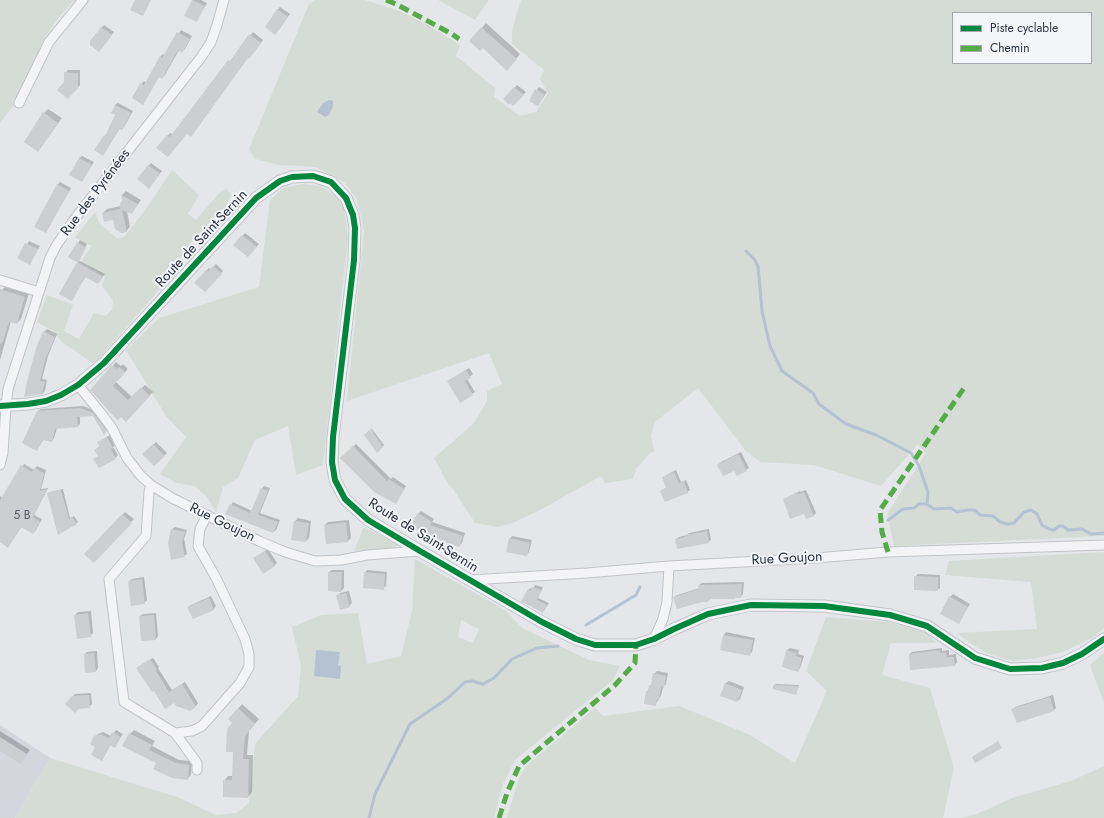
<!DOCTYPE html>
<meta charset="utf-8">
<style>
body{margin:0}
#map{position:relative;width:1104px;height:818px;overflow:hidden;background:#e4e6e9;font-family:Jost,sans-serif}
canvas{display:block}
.legend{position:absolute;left:952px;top:12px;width:140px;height:52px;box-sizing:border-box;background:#f3f5f8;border:1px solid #a3a7af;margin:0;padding:5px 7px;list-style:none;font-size:12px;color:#2b3342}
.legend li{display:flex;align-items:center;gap:8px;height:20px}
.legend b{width:20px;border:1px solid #a3a7af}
</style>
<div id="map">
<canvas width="1104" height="818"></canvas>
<ul class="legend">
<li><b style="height:5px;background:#00873e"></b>Piste cyclable</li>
<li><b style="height:5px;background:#54ac46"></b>Chemin</li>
</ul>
</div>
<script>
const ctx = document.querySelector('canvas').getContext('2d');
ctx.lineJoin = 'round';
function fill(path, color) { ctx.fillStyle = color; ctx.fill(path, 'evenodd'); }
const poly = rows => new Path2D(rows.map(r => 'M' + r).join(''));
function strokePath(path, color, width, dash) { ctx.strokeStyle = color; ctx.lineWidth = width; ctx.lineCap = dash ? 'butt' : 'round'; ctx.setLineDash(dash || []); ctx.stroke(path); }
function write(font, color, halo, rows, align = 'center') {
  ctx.font = font + ' Jost,sans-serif'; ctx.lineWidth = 4; ctx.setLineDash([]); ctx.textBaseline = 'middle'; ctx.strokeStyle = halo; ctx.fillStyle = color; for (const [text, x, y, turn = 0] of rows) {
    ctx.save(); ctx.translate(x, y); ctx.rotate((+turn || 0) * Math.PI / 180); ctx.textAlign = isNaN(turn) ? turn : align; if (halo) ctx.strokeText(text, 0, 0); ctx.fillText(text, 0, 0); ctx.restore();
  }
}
const built = poly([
 [0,725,50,758,15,818,0,818]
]);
const green = poly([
 [0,0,75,0,60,16,45,37,13,106,0,123],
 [316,0,365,0,399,11,428,25,460,45,456,56,495,88,494,97,520,116,536,112,548,93,540,79,544,70,512,44,512,30,521,0,1104,0,1104,536,894,546,887,514,926,453,918,444,881,486,814,465,760,462,745,450,698,388,655,422,651,436,654,452,650,453,636,469,633,479,605,483,601,476,538,511,512,523,498,527,475,523,453,489,448,484,434,458,474,423,487,401,487,391,502,384,489,353,347,401,364,231,357,199,344,182,316,167,279,165,255,159,249,149,309,4],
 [953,13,1091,13,1091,63,953,63],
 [438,0,489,0,475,20],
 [172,170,199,195,188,214,196,220,221,191,226,189,231,194,228,203,212,231,194,237,172,272,153,297,94,364,62,342,53,331,37,322,47,295,73,305,64,331,79,339,94,313,106,316,112,309,113,301,102,286,105,276,81,262,91,246,75,237,95,212,99,223,117,238,124,237,143,213],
 [302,184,320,186,336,196,344,208,348,238,323,465,296,475,288,426,255,440,238,478,223,487,216,512,207,497,195,486,176,483,160,474,186,437,166,416,126,350,159,318,259,287,270,200,283,188],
 [364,527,398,545,395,548,354,551],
 [1104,552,1104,628,1095,636,1065,651,1038,658,1013,661,988,654,973,645,957,633,1037,629,1031,582,945,575,949,561],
 [415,559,505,610,522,628,589,660,620,666,613,680,515,760,503,784,494,818,15,818,50,758,177,797,216,815,236,813,249,803,255,744,298,696,301,666,292,627,321,615,358,613,367,664,401,656,412,611],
 [461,620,479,629,473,643,458,637],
 [826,617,888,622,927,633,937,643,891,643,882,675,930,688,954,768,943,818,507,818,519,778,526,766,595,708,603,716,679,706,748,734,795,763,827,691,806,671],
 [1104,653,1104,703,1090,665],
 [1104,766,1104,818,960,818,977,814,1012,798,1071,781]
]);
const water = poly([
 [329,100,333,101,333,106,329,115,325,117,317,112,323,103],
 [316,650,340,652,338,665,341,666,340,679,314,676]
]);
const shadow = poly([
 [193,0,201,0,207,3,196,21,185,15],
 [280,7,290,14,278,31,277,10],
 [486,23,520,54,511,65,483,47,471,41],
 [104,25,114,32,102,48,91,41],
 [181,30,192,36,185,49,182,51,179,50,165,75,162,78,159,76,145,101,141,84,144,81,146,83,160,57,163,54,165,55],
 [253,32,263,40,252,55,248,57,193,133,187,133,158,148,170,133,173,135],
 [68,70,80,70,80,85,67,98,65,73],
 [517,85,526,92,513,105,504,99],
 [539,87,547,92,540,102,530,101],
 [118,103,133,111,124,127,122,129,120,128,105,152,105,136,107,133,117,115,115,105],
 [48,109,62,118,38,151,44,113],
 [82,156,94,162,82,181,79,158],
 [151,163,162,171,151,185,138,179],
 [60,182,71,188,46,231,57,185],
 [126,191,141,200,132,213,127,211,130,227,126,231,114,219,103,213,107,209,121,206,121,203,123,200,122,195],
 [245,233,259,244,251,253,235,245],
 [80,240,87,244,78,260,105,274,98,283,86,276,72,299,78,263,78,243],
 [29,241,40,246,30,263,19,258],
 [216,264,223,271,205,291,196,282,209,268,211,269],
 [6,286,29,293,21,319,17,323,11,321,0,360,0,296,2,290],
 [47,329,57,334,48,356,42,379,47,380,45,391,42,394,28,382,44,332],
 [116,362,121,366,123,364,127,368,127,370,116,382,132,397,145,385,153,392,126,420,91,390],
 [469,368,473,374,467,379,475,392,461,401,448,381],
 [83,406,96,411,109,428,104,433,94,415,80,416,80,424,78,426,57,428,54,438,52,441,44,439,37,450,38,411,41,409],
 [372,429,384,445,377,452,365,435],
 [110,435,115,445,113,447,118,455,115,458,95,459,99,456,95,450,100,446,98,442],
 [156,442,167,453,154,465,144,454],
 [356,444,391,479,393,477,406,486,396,503,341,458],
 [741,452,749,468,746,470,735,470,718,465,721,462],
 [24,464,34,470,37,466,46,470,41,489,48,488,34,515,42,519,36,530,33,533,22,526,8,547,0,541,0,496,3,498],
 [676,470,681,482,686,480,690,490,687,492,661,491,667,487,663,477],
 [264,486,270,488,260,513,280,520,276,530,273,532,231,505,233,502,252,511,262,489],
 [63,489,70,518,74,516,78,522,58,534,48,493,50,492],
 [806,490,816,513,813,516,804,512,784,500,800,491,800,492],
 [421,511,434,519,432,522,465,533,462,543,459,546,434,538,418,514],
 [125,512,134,519,94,562,85,554],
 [298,518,311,521,309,538,306,541,292,539,295,521],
 [349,520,351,538,348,541,327,543,325,525,328,522],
 [175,527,187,530,184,539,187,554,184,556,172,529],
 [709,529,711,540,708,542,676,539,679,537,687,535,689,533],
 [512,536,532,540,529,552,526,555,510,539],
 [268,549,277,563,274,566,254,558],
 [332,570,344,570,344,588,341,591,329,572],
 [367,570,387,572,386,586,383,588,365,573],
 [918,574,940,575,940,588,937,590,915,577],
 [144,577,147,600,144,603,129,581,132,579],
 [744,582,743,594,741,597,711,598,708,601,674,597,677,595,700,588,699,585,702,583],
 [535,585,543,587,538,598,549,603,543,612,528,590,531,588,533,589],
 [349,591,352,603,349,606,338,596,340,593],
 [953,594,970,604,958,623,950,597],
 [211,596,216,606,214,609,188,607,191,605],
 [91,611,93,633,90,636,75,615,78,612],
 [156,613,158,636,156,639,140,616,143,614],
 [726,632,755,638,752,652,749,655,721,650,724,635],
 [790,648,799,650,798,654,804,656,800,668,798,671,787,650],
 [942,648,942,651,949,650,949,655,956,654,957,662,955,665,910,654,912,652],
 [97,651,98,668,96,671,85,654,87,652],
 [153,658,159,667,158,668,172,690,185,682,198,703,196,706,190,710,177,705,140,666],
 [657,671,668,673,666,684,663,687,661,696,655,705,647,692,652,683,654,674],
 [729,681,744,687,740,699,737,701,721,695,726,683],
 [776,684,799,685,796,694,774,685],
 [91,693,92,704,89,707,72,697,75,694],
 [1053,695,1056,708,1054,710,1013,710,1015,707],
 [242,704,259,719,249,731,247,755,253,755,252,792,248,797,224,781,228,776,233,776,234,723,238,709],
 [116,730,123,734,115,746,111,744,102,760,97,746,95,737,98,734,103,732,111,736],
 [134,730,155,741,152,746,179,760,192,761,191,775,187,779,157,763,130,734],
 [0,731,30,750,20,763,0,749]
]);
const stream = poly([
 [746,251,754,259,758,266,762,311,770,346,782,371,813,393,819,404,846,424,876,435,911,453,919,466,928,492,927,504],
 [888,520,903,509,914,508,919,504,927,504,934,509,951,508,957,512,968,510,975,510,980,515,993,516,1000,522,1007,524,1014,523,1024,512,1031,510,1037,514,1042,525,1049,529,1054,530,1059,526,1063,526,1068,530,1082,529,1091,534,1104,533],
 [586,625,636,595,640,587],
 [369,818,375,794,410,724,448,698,465,682,472,681,483,684,494,678,512,659,537,648,558,646]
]);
const building = poly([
 [135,0,151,0,143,16,130,10],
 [192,0,205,6,197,22,184,16],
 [277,9,288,17,275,35,265,27],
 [101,27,112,35,99,52,90,45,90,41],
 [481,27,517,59,507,71,483,48,480,51,469,41],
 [177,32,190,39,182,53,178,50,162,79,159,77,143,105,132,98,140,83,144,85,160,56,162,58],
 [249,34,261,43,249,59,248,58,191,137,187,134,168,157,156,148,167,135,170,137,228,60,230,61],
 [64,72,78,73,78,88,68,99,57,90,64,82],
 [514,87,524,95,513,106,510,103,509,105,503,99],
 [535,89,545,95,538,106,529,101],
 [115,105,131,113,122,130,119,129,103,156,94,150,104,135,105,136,115,115,111,113],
 [43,112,58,123,38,152,24,142],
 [79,158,92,165,82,182,69,175],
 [148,165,160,174,149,189,137,179],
 [57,184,69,191,46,233,34,227],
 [121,195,138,204,132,214,122,210,127,232,121,233,115,229,113,220,104,222,102,213,120,209,120,203,123,202],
 [242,235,257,247,248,257,233,245],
 [77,242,86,248,78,263,68,257],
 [25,243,38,249,30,265,17,258],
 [77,262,103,277,98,284,85,277,72,301,59,294],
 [213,266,222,274,205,292,194,283,206,270,208,272],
 [0,289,25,297,17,324,9,322,2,344,0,343],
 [43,331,55,337,45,360,40,381,45,382,42,394,24,397,27,382,36,348],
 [112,365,117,369,119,367,124,371,124,374,113,386,128,400,141,387,150,396,126,422,121,417,118,421,90,390],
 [466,370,471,378,465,381,473,395,460,403,447,381],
 [80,408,93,413,107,431,104,435,93,416,77,417,78,427,55,429,52,442,43,440,37,451,22,443,37,411],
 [371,429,383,447,377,453,364,435],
 [107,437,113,448,111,449,116,459,99,468,93,459,98,456,94,450,100,447,97,442],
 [153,444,165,456,154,466,142,454],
 [353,446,387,481,389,479,404,489,396,504,374,492,340,458],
 [738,454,747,471,737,476,734,471,723,476,717,465],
 [21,465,32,472,34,468,44,473,40,491,47,489,33,517,40,522,33,534,21,527,8,548,0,542,0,500],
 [674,472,679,483,684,481,688,493,665,502,660,491,666,488,662,477],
 [261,488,268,491,258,515,278,522,273,533,225,514,230,504,250,513],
 [61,490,69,519,72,517,77,524,58,535,47,493],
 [797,492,798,494,804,492,814,516,806,519,804,514,790,519,783,499],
 [418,513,432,522,430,525,463,536,459,547,433,539,410,525],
 [122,514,132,523,94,563,84,554],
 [294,521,309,523,306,542,291,540],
 [346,522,348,542,326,544,324,525],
 [171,529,185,532,182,543,185,557,171,560,168,543],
 [707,531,709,543,677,549,675,539,685,537,685,535],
 [509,538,530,543,527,556,506,552],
 [265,551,275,566,263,574,253,558],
 [328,572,342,572,341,592,328,591],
 [364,572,385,574,384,590,363,588],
 [914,576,938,577,938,591,914,590],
 [142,579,145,604,131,606,128,581],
 [742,584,741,598,735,598,735,599,709,599,708,602,702,602,677,609,673,597,699,589,698,585],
 [532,587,542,590,537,600,547,605,543,613,521,601,528,589,531,591],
 [346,593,350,607,340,610,336,595],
 [949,596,968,607,959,624,940,614],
 [209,598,214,610,193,619,187,607],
 [88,613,91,637,77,639,74,615],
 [154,615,156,640,141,641,139,616],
 [723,635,753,640,750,656,720,650],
 [786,650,797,653,796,656,802,658,798,672,782,667],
 [939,650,940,653,946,652,947,657,954,657,955,666,910,670,909,654],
 [94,653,96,672,85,673,84,654],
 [150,659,157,670,156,671,169,692,182,684,196,707,190,711,176,706,174,703,165,709,154,691,152,692,136,668],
 [653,673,666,676,664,688,661,687,659,700,657,699,656,706,644,704,644,702,646,691,648,692,649,685,651,685],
 [725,683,742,690,737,702,720,696],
 [773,685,799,686,796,695,773,689],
 [89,695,90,708,79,709,75,713,65,704,72,696],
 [1050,697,1054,711,1017,723,1011,709],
 [238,708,255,724,245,736,243,759,249,759,248,798,223,797,223,780,232,780,233,752,226,752,227,729,232,723,228,719],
 [112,732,121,737,115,748,110,745,102,761,91,755,95,747,90,744,94,736,100,734,109,738],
 [129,733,152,745,149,750,176,763,189,765,188,780,172,778,153,769,156,763,122,746],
 [0,737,27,754,21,764,0,751],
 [998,741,1002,748,975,763,972,757]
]);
const minor = poly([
 [19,103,49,42,83,0],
 [0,280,39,292],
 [78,385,100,412,112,428,127,458,141,476,151,485,172,498,259,541,285,552,315,561,341,560,367,555,420,551],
 [0,465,3,453,6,406,8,389,50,258,56,246,73,221,202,56,211,42,217,25,224,0],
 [151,485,149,492,146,536,109,579,124,702,175,733,192,731,202,726,240,683,249,667,249,654,245,639,216,578,198,546,200,529,207,515],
 [470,580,587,573,669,566,816,558,888,552,1104,545],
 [654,639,663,619,667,602,669,566],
 [175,733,197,763,197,770]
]);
const tertiary = poly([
 [0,406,28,404,46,401,61,395,78,385,104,363,256,198,280,181,292,177,313,176,331,182,346,198,353,215,355,228,354,260,333,437,332,462,335,480,345,499,368,520,420,551,542,622,576,639,595,645,636,645,654,639,674,629,708,614,751,605,824,606,890,615,927,626,975,658,1010,669,1042,668,1063,663,1082,654,1104,639]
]);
const quiet = poly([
 [386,0,396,4,452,34,459,39],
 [888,552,882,532,880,510,964,388],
 [499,818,507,793,519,766,615,685,635,663,636,645]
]);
const cycleway = poly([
 [0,406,28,404,46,401,61,395,78,385,104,363,256,198,280,181,292,177,313,176,331,182,346,198,353,215,355,228,354,260,333,437,332,462,335,480,345,499,368,520,420,551,542,622,576,639,595,645,636,645,654,639,674,629,708,614,751,605,824,606,890,615,927,626,975,658,1010,669,1042,668,1063,663,1082,654,1104,639]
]);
const numberNames = [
 ["5 B",22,516]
];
const streetNames = [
 ["Rue des Pyrénées",96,193,-53],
 ["Route de Saint-Sernin",202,239,-47],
 ["Rue Goujon",222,523,26],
 ["Route de Saint-Sernin",423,536,32],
 ["Rue Goujon",787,559,-3]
];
fill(built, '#d3d6dc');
fill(green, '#d5dcd5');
fill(water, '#b4c2d2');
fill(shadow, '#0003');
strokePath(stream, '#b4c2d2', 3);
fill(building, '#ccced1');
strokePath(minor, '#c2c4c7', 11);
strokePath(tertiary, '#c2c4c7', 13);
strokePath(minor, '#f4f4f6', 9);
strokePath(tertiary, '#f4f4f6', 11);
strokePath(quiet, '#54ac46', 5, [10, 5]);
strokePath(cycleway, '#00873e', 6);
write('12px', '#545a66', null, numberNames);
write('14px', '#2b3342', '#f3f5f8', streetNames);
</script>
